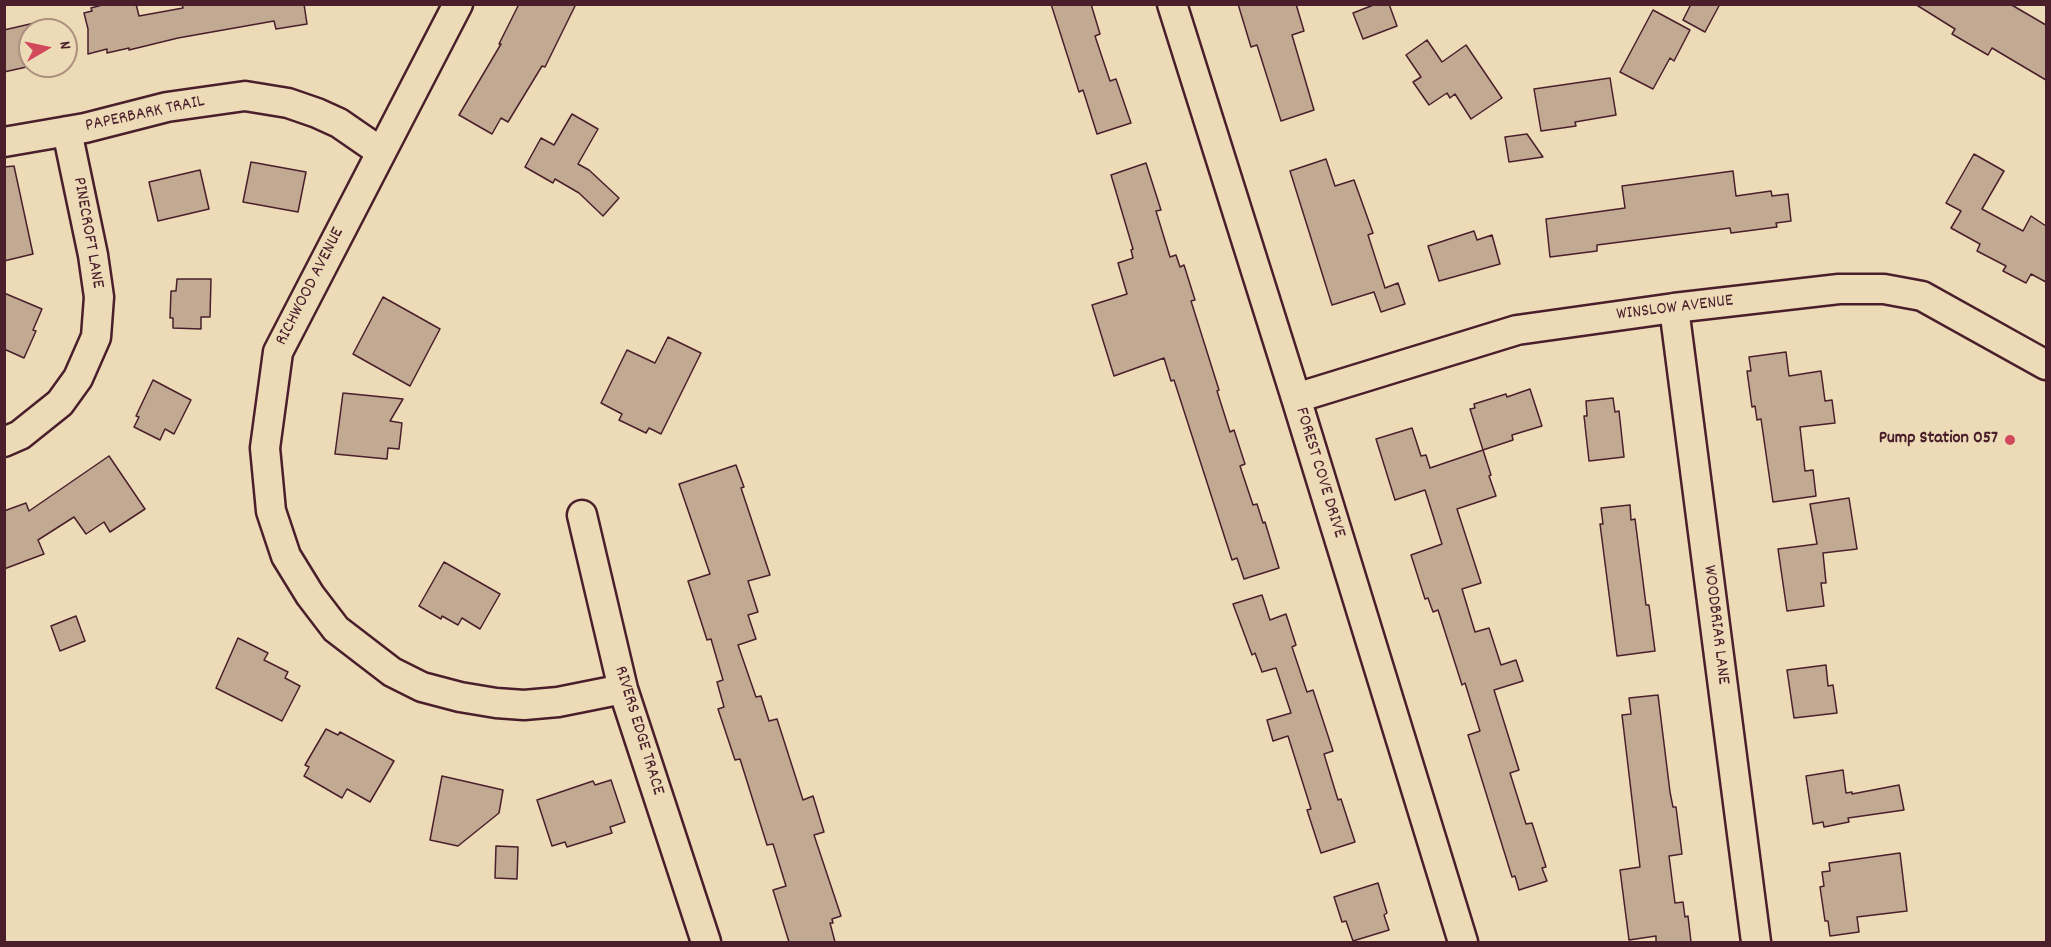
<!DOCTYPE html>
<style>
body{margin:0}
#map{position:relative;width:2051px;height:947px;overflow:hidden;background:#eddab7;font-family:Dekko,sans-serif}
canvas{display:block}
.frame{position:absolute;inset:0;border:6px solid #4a1f2b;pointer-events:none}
.north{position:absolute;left:18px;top:18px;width:60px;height:60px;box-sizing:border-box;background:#eddab7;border:2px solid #ac8f7f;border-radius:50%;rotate:81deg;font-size:16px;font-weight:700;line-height:24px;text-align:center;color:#4a1f2b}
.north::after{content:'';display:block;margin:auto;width:21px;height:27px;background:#d1495b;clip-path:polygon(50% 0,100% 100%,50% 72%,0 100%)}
</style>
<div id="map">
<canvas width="2051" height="947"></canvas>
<div class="frame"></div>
<div class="north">N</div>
</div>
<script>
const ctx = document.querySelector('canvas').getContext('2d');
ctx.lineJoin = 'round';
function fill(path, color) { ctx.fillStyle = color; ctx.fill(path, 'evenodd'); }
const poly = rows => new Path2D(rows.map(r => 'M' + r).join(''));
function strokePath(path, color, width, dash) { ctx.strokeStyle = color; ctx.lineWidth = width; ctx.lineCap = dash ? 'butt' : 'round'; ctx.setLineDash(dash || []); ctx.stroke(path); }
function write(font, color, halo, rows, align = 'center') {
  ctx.font = font + ' Dekko,sans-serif'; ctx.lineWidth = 4.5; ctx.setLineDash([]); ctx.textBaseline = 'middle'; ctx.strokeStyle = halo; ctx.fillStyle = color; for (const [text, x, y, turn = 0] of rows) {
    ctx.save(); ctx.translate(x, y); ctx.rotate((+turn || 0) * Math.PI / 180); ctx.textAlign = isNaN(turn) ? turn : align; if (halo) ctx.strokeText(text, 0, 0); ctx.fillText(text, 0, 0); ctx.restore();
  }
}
const building = poly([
 [106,4,136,4,139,16,183,8,182,4,304,4,307,24,276,29,274,21,178,38,129,50,129,48,107,53,107,49,88,54,88,29,84,13,92,11,91,8,106,4],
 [519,4,576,4,545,67,542,66,508,122,501,118,492,134,459,115,501,44,499,44,519,4],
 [1051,4,1091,4,1100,34,1095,36,1110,81,1116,79,1131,123,1097,134,1083,90,1079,92,1051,4],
 [1238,4,1296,4,1304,31,1292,35,1314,110,1281,121,1257,45,1251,47,1238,4],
 [1376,4,1389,4,1397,26,1363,39,1353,13,1376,4],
 [1691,4,1720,4,1705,32,1683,20,1691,4],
 [1915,4,2010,4,2046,25,2046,80,1992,48,1988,55,1952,34,1955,29,1915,4],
 [1653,10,1690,30,1674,61,1670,58,1653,89,1620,72,1653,10],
 [43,21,45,30,30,30,31,66,4,72,4,30,43,21],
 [1427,40,1442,62,1466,45,1502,98,1471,119,1455,94,1450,98,1447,93,1429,105,1413,82,1421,77,1406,55,1427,40],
 [1610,78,1616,115,1575,122,1576,126,1541,131,1534,89,1610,78],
 [572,114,598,129,578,164,589,170,619,198,603,216,579,193,555,179,553,183,525,167,541,138,554,145,572,114],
 [1527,134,1543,157,1509,162,1505,137,1527,134],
 [1974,154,2004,171,1982,209,2023,231,2031,216,2046,226,2046,282,2031,274,2026,283,2003,271,2006,266,1977,251,1980,244,1951,228,1961,211,1946,203,1974,154],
 [1326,159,1335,186,1354,180,1373,233,1368,235,1385,288,1398,283,1405,304,1381,312,1374,292,1332,305,1290,171,1326,159],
 [251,162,306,172,298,212,243,202,251,162],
 [1146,163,1161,210,1156,211,1170,257,1176,255,1180,267,1184,265,1195,300,1191,301,1219,390,1217,391,1230,432,1234,430,1245,464,1240,466,1253,505,1257,504,1263,523,1265,522,1279,568,1244,579,1237,558,1232,560,1174,380,1171,381,1164,358,1114,376,1092,305,1127,294,1118,263,1133,258,1131,250,1133,249,1111,175,1146,163],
 [14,166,33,254,4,261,4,167,14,166],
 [200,170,209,209,158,221,149,182,200,170],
 [1733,171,1736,196,1771,191,1772,196,1788,194,1791,221,1776,223,1777,227,1731,233,1730,228,1597,245,1597,251,1550,257,1546,219,1625,208,1622,186,1733,171],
 [1474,231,1477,240,1492,235,1500,264,1439,281,1428,246,1474,231],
 [177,279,211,279,210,317,201,317,201,329,173,328,173,318,170,318,171,291,176,291,177,279],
 [4,293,42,309,33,330,36,331,24,358,4,349,4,293],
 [383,297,440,329,410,386,353,354,383,297],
 [668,337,701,353,661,434,649,428,646,433,619,420,622,414,601,403,627,350,655,363,668,337],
 [1786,352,1789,376,1821,371,1825,401,1832,400,1835,423,1800,427,1805,471,1813,470,1816,496,1773,502,1761,419,1757,420,1755,406,1752,407,1747,371,1751,371,1749,357,1786,352],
 [153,380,191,400,174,434,165,429,160,440,134,427,139,417,136,416,153,380],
 [1530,389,1542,426,1512,435,1513,440,1483,450,1470,409,1475,408,1474,404,1506,394,1507,397,1530,389],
 [343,393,403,399,390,421,402,423,399,449,388,448,387,459,335,454,343,393],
 [1613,398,1615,412,1619,411,1624,457,1589,461,1584,416,1587,416,1586,401,1613,398],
 [1412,428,1421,456,1426,455,1430,468,1483,450,1491,475,1489,476,1496,496,1457,509,1481,583,1462,589,1475,632,1489,628,1501,665,1516,660,1523,681,1494,690,1519,770,1510,773,1526,824,1532,823,1546,867,1542,868,1547,881,1519,890,1515,876,1512,877,1468,735,1480,731,1465,683,1462,685,1438,610,1433,612,1428,598,1425,599,1411,555,1442,544,1425,490,1395,500,1376,439,1412,428],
 [109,456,145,509,110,532,104,522,86,534,74,517,38,540,44,554,4,569,4,511,26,503,29,511,109,456],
 [736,465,744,487,741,488,770,575,748,581,758,612,748,615,756,639,738,645,756,697,761,696,769,721,777,719,803,800,813,796,824,832,814,835,841,916,832,919,833,923,830,923,835,942,789,942,773,890,786,886,773,844,767,845,740,759,735,760,718,709,724,707,717,682,723,680,711,639,707,640,688,581,710,574,679,484,736,465],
 [1849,498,1857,549,1823,553,1826,583,1821,583,1824,606,1787,611,1778,549,1817,544,1810,504,1849,498],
 [1630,505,1631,520,1635,519,1646,605,1649,605,1655,651,1617,656,1600,524,1603,524,1601,508,1630,505],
 [444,562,500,594,480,629,462,618,458,625,442,616,441,619,419,606,444,562],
 [1262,595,1270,620,1286,614,1296,645,1292,647,1307,692,1313,690,1333,751,1324,754,1338,800,1341,799,1355,842,1321,853,1307,810,1311,809,1288,736,1273,741,1267,720,1291,713,1276,668,1262,672,1255,653,1252,655,1233,604,1262,595],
 [76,616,85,641,60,651,51,626,76,616],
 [238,638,268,653,264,660,288,672,285,678,300,686,282,721,216,688,238,638],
 [1826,665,1828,686,1833,685,1837,713,1794,718,1787,670,1826,665],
 [1658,695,1670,792,1673,807,1676,807,1682,854,1669,856,1675,903,1683,902,1685,917,1688,916,1691,942,1656,942,1656,936,1629,940,1620,870,1640,867,1622,715,1631,714,1629,698,1658,695],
 [326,729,338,735,340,732,394,761,370,802,347,789,342,798,304,776,309,767,305,765,326,729],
 [1843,770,1846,793,1852,792,1852,794,1899,785,1904,810,1848,818,1849,822,1824,827,1823,822,1813,824,1806,776,1843,770],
 [442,776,503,790,499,813,458,846,430,840,442,776],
 [611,780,625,822,610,827,612,833,567,847,565,842,552,846,537,800,593,781,595,785,611,780],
 [496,846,518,847,517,879,495,878,496,846],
 [1900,853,1907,911,1857,917,1859,932,1830,936,1828,921,1825,921,1820,887,1824,886,1822,872,1830,871,1829,863,1900,853],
 [1378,883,1387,913,1384,915,1389,930,1353,941,1346,921,1342,922,1334,897,1378,883]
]);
const minor = poly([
 [458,4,278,352,265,448,271,511,286,556,310,595,336,629,392,672,422,687,460,697,496,703,524,705,558,702,623,689],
 [1172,4,1296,398,1463,942],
 [4,142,85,128,167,107,245,96,288,103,317,113,339,123,381,152],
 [1674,308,1756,942],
 [1296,398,1517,330,1674,308,1839,289,1884,289,1922,296,2046,365],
 [4,442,20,435,60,403,78,378,96,337,99,297,93,255,67,131],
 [582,515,623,689,706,942]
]);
const markers = [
 [2010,440,6,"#d1495b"]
];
const streetNames = [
 ["PAPERBARK TRAIL",145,115,-12],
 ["PINECROFT LANE",87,233,80],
 ["RICHWOOD AVENUE",311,287,-63],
 ["WINSLOW AVENUE",1675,309,-7],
 ["FOREST COVE DRIVE",1319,473,73],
 ["WOODBRIAR LANE",1715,625,83],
 ["RIVERS EDGE TRACE",638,731,73]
];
const poiNames = [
 ["Pump Station 057",1998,440]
];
fill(building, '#c1a992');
strokePath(building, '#4a1f2b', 1.5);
strokePath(minor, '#4a1f2b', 33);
strokePath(minor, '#eddab7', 28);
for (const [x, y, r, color] of markers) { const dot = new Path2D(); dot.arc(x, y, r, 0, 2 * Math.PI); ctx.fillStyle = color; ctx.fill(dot); strokePath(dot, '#eddab7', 2); }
write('18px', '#4a1f2b', '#eddab7', streetNames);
write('bold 18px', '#4a1f2b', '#eddab7', poiNames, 'right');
</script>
